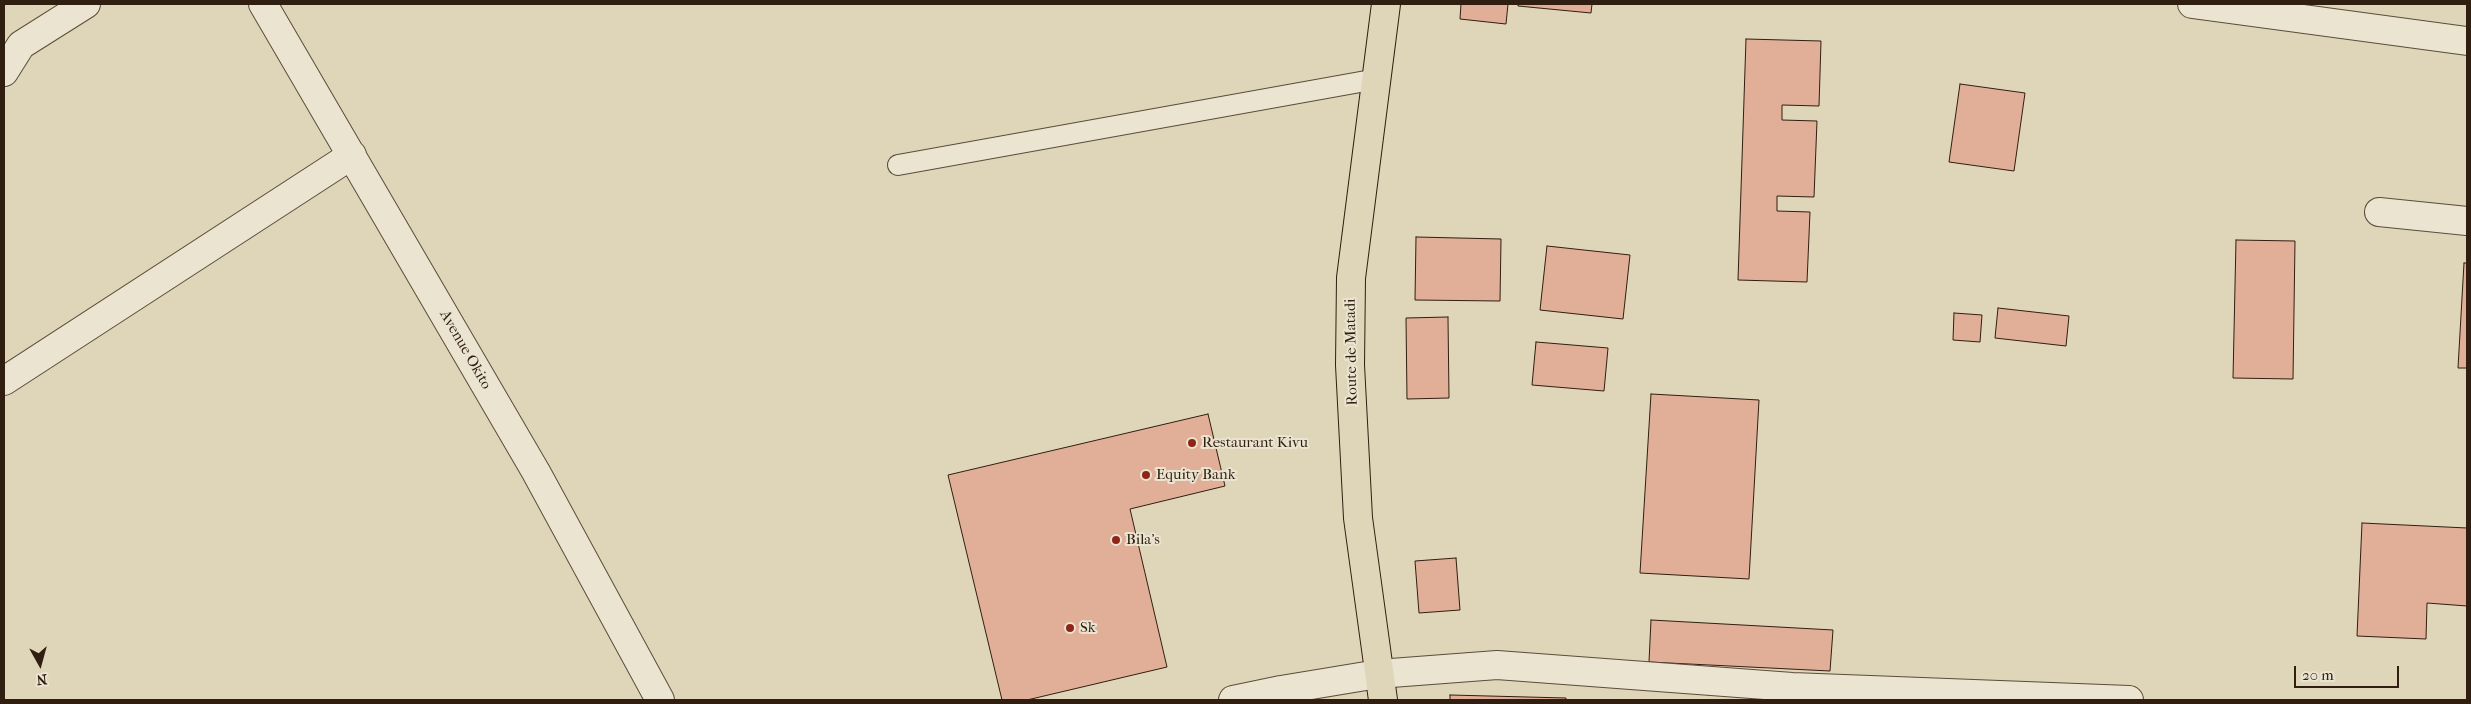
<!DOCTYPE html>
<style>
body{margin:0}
#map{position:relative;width:2471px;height:704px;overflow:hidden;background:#dfd5b8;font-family:"IM FELL French Canon",serif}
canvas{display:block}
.frame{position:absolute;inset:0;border:5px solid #301e10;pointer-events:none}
.north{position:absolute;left:15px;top:639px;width:50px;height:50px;-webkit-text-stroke:4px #eae4d1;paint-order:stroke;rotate:173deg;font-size:14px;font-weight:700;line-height:20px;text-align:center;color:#301e10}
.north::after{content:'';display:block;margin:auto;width:18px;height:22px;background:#301e10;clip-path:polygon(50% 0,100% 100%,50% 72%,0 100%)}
.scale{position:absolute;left:2294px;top:666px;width:105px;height:22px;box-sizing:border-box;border:2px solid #301e10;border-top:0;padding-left:6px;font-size:15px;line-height:18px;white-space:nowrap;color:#301e10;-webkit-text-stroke:4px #eae4d1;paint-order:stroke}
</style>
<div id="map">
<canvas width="2471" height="704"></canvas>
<div class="frame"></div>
<div class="north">N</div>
<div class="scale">20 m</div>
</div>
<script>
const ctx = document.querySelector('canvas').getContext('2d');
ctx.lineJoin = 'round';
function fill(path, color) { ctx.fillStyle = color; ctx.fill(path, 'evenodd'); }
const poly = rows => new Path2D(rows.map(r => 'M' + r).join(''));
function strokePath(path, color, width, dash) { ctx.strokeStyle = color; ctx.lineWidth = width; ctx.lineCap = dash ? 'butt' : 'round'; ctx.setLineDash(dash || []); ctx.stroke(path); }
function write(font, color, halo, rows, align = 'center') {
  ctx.font = font + ' "IM FELL French Canon",serif'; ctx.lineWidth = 4; ctx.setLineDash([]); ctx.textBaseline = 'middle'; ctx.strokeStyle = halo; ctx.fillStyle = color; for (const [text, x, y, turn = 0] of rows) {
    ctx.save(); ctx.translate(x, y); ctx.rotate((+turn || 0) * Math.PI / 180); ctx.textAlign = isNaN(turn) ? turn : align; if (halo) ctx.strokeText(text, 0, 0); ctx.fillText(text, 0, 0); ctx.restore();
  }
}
const building = poly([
 [1461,4,1508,4,1506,24,1460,19,1461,4],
 [1518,4,1592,4,1591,13,1518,6,1518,4],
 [1746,39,1821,41,1819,106,1782,105,1782,120,1817,121,1814,197,1777,196,1777,211,1810,212,1807,282,1738,280,1746,39],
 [1960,84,2025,93,2014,171,1949,162,1960,84],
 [1416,237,1501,239,1500,301,1415,300,1416,237],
 [2236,240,2295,241,2293,379,2233,378,2236,240],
 [1547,246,1630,255,1623,319,1540,310,1547,246],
 [2464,263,2467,263,2467,368,2458,368,2464,263],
 [1998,308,2069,316,2066,346,1995,338,1998,308],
 [1954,313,1982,315,1980,342,1953,340,1954,313],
 [1448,317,1449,398,1407,399,1406,318,1448,317],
 [1536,342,1608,348,1604,391,1532,385,1536,342],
 [1651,394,1759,400,1749,579,1640,573,1651,394],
 [1208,414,1225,486,1130,509,1167,667,1027,700,1002,700,948,475,1208,414],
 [2362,523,2467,528,2467,606,2427,603,2426,639,2357,636,2362,523],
 [1456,558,1460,610,1419,613,1415,561,1456,558],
 [1651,620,1833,630,1830,671,1649,662,1651,620],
 [1450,695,1566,698,1566,700,1450,700,1450,695]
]);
const lane = poly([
 [898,165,1377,79]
]);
const street = poly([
 [263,4,536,472,660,700],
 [2192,4,2467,41],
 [4,72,21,45,86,4],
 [2379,212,2467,221],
 [4,381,352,155],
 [1233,700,1281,690,1378,674,1497,665,1792,687,2129,700]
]);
const primary = poly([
 [1383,700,1358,518,1350,365,1351,278,1386,4]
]);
const markers = [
 [1192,443,5,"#8f2418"],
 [1146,475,5,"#8f2418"],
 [1116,540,5,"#8f2418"],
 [1070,628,5,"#8f2418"]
];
const streetNames = [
 ["Avenue Okito",465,350,60],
 ["Route de Matadi",1352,352,-91]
];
const poiNames = [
 ["Restaurant Kivu",1202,443],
 ["Equity Bank",1156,475],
 ["Bila's",1126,540],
 ["Sk",1080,628]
];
fill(building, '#e1af98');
strokePath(building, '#301e10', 1);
strokePath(lane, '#5c4c3a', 22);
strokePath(street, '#5c4c3a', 30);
strokePath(primary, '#301e10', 30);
strokePath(lane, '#eae4d1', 20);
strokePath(street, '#eae4d1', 28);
strokePath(primary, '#dfd5b8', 28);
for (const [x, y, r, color] of markers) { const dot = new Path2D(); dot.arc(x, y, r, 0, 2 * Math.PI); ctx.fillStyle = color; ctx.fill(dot); strokePath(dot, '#eae4d1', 2); }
write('15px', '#301e10', '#eae4d1', streetNames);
write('15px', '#301e10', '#eae4d1', poiNames, 'left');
</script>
